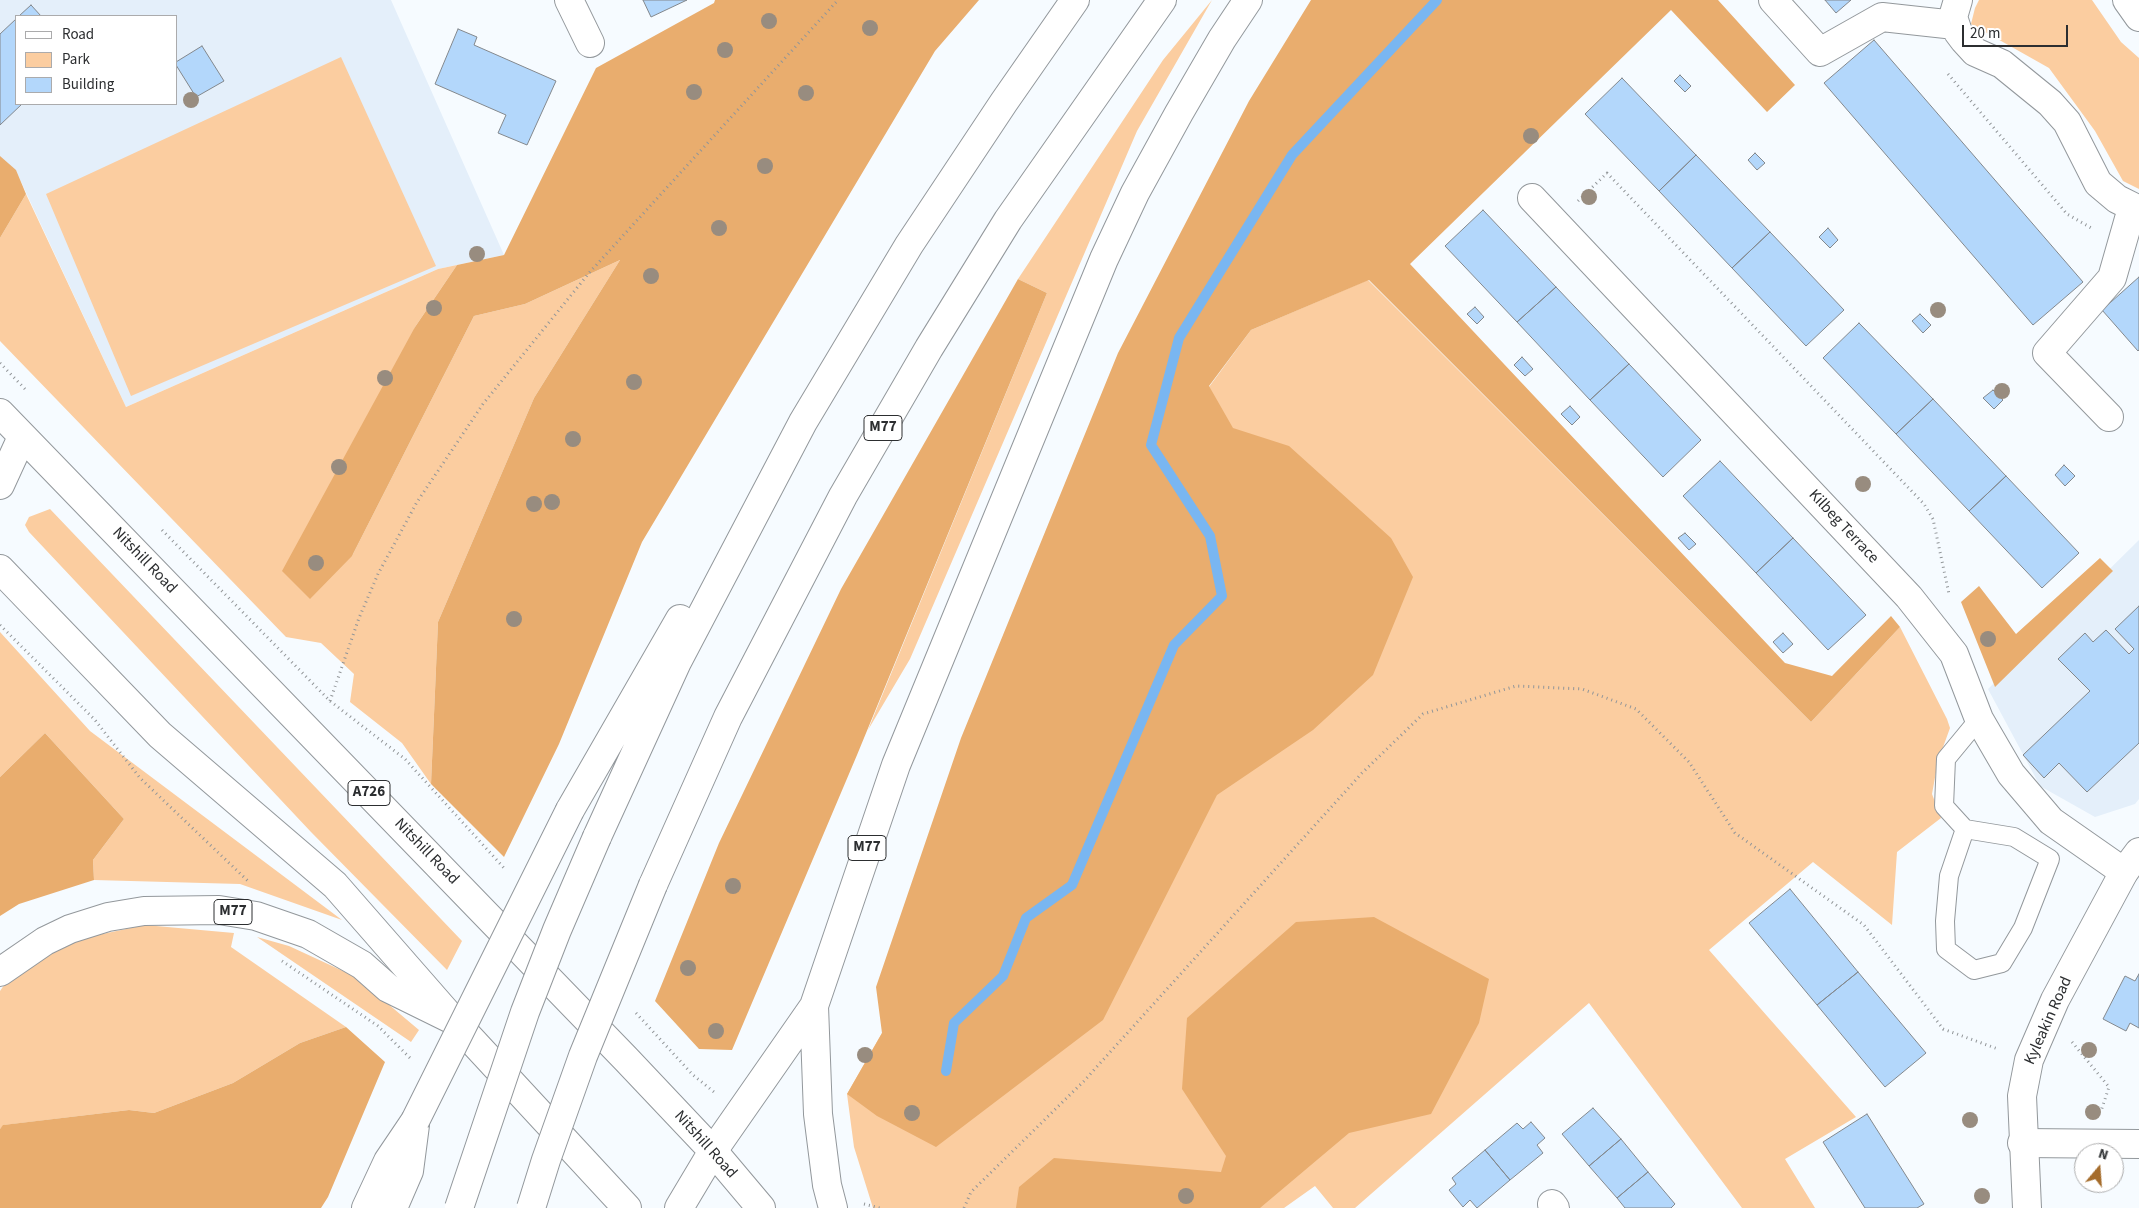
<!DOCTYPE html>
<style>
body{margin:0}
#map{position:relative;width:2139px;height:1208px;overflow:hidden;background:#f6fbff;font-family:"Source Sans 3",sans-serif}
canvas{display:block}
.legend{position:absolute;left:15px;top:15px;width:162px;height:90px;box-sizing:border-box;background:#fff;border:1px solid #ababac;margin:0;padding:6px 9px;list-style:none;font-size:15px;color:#2c2e30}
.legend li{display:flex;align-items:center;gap:10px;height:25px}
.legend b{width:25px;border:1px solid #ababac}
.north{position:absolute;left:2074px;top:1143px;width:50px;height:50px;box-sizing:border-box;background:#fff;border:1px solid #ababac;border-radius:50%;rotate:18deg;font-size:14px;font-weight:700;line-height:20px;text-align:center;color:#2c2e30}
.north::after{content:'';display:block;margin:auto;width:18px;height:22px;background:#a56c2b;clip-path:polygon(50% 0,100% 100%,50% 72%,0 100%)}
.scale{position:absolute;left:1962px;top:25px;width:106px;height:22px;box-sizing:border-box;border:2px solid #2c2e30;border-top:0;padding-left:6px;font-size:15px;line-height:18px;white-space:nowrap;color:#2c2e30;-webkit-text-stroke:4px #fff;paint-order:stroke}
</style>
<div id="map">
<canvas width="2139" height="1208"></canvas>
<ul class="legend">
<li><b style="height:6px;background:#fff"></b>Road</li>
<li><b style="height:14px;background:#fbcda0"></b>Park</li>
<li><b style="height:14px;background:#b3d7fb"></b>Building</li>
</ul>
<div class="north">N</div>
<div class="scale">20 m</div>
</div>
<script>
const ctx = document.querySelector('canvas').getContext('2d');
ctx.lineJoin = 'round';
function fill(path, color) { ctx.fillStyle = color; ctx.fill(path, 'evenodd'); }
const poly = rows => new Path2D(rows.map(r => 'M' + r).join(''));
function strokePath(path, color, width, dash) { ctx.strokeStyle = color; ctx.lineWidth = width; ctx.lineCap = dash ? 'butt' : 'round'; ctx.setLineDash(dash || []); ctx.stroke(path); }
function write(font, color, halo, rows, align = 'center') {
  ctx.font = font + ' "Source Sans 3",sans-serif'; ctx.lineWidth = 4.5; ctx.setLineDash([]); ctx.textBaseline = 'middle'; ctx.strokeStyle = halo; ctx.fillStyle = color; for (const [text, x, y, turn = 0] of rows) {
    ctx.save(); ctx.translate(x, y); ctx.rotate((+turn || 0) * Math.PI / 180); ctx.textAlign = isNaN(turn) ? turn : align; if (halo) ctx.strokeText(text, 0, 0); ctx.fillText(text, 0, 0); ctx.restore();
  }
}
const built = poly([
 [0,0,391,0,504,255,438,269,126,407,16,171,0,183],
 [16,16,176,16,176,104,16,104],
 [2139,540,2139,799,2135,804,2095,817,2040,786,1988,689]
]);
const green = poly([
 [1212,0,1137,131,910,659,868,730,1047,293,1018,279,1163,60],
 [1979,0,2092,0,2121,42,2139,58,2139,189,2123,181,2095,131,2049,68,1971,24,1975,8],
 [341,57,436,266,131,396,46,194],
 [26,194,126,407,438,269,457,265,415,327,352,556,474,316,525,304,620,260,534,398,438,622,431,784,402,743,350,702,354,674,321,643,286,637,0,341,0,238],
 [1368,280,1811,722,1900,627,1947,719,1950,728,1938,761,1932,794,1941,818,1897,852,1892,925,1813,862,1709,950,1856,1117,1785,1159,1815,1208,1742,1208,1589,1003,1355,1208,1333,1208,1315,1186,1284,1208,873,1208,854,1147,847,1094,882,1033,1209,387,1251,330],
 [50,509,462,941,447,970,311,832,29,532,25,525,29,517],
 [0,632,90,731,342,920,240,884,94,880,93,860,124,819,45,733,0,777],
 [145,925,234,933,231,947,346,1027,300,1043,233,1083,154,1113,129,1110,4,1125,0,1129,0,991,11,975,74,940],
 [257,937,289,946,356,977,419,1030,411,1042]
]);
const forest = poly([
 [715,0,979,0,935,51,642,542,559,744,504,857,431,784,438,622,534,398,620,260,525,304,474,316,352,556,310,599,282,571,415,327,457,265,504,255,596,68,714,3],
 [1311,0,1718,0,1795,85,1767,112,1671,10,1410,264,1785,663,1832,676,1891,616,1900,627,1811,722,1369,280,1251,330,1209,386,1233,428,1289,446,1391,538,1413,577,1373,675,1313,730,1217,795,1103,1020,936,1147,877,1116,847,1094,882,1033,876,987,961,738,1118,353,1249,101],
 [0,156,16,170,26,194,0,238],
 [1018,279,1047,293,857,755,732,1050,699,1049,655,1001,719,843,841,589],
 [2100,558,2113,571,1995,687,1961,602,1979,586,2016,634],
 [45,733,124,819,93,860,94,880,19,904,0,916,0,777],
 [1374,917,1489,979,1479,1023,1431,1114,1349,1133,1260,1208,1016,1208,1019,1187,1054,1158,1221,1172,1226,1156,1182,1089,1187,1018,1296,922],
 [346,1027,385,1062,328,1197,321,1208,0,1208,0,1129,3,1125,129,1110,154,1113,233,1083,300,1043]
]);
const stream = poly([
 [946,1071,954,1023,1003,976,1026,918,1072,885,1174,645,1222,596,1210,536,1151,445,1179,338,1292,155,1437,0]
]);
const building = poly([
 [643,0,687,0,651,17,643,0],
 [1825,0,1851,0,1836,13,1825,0],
 [31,5,41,16,19,16,31,5],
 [16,19,16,104,22,104,0,125,0,34,16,19],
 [458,29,477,37,474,45,556,81,527,145,498,133,506,115,435,84,458,29],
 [1874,40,2083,282,2033,325,1824,83,1874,40],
 [202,46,224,81,196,97,176,65,176,62,202,46],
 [1680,75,1691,86,1685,92,1674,81,1680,75],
 [1622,78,1696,155,1659,191,1585,114,1622,78],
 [1755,153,1765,163,1757,170,1748,160,1755,153],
 [1696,155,1770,232,1732,268,1659,191,1696,155],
 [1483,210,1556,287,1517,322,1445,246,1483,210],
 [1828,228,1838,240,1830,248,1819,237,1828,228],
 [1770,232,1844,310,1806,346,1732,268,1770,232],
 [2139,277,2139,350,2138,351,2102,310,2139,277],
 [1556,287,1629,364,1590,400,1517,322,1556,287],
 [1475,307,1484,317,1477,324,1467,314,1475,307],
 [1920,314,1931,325,1923,333,1912,321,1920,314],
 [1859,323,1933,399,1896,434,1823,358,1859,323],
 [1522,357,1533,369,1525,376,1514,365,1522,357],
 [1629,364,1701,440,1663,477,1590,400,1629,364],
 [1993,390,2003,400,1994,409,1983,398,1993,390],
 [1933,399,2006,476,1969,511,1896,434,1933,399],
 [1570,406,1580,417,1572,425,1561,414,1570,406],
 [1720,461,1793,538,1756,573,1683,496,1720,461],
 [2064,465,2075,476,2065,486,2055,475,2064,465],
 [2006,476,2079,553,2042,588,1969,511,2006,476],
 [1685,533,1696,544,1689,550,1678,538,1685,533],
 [1793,538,1866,615,1828,650,1756,573,1793,538],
 [2139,606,2139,743,2087,792,2059,763,2044,778,2023,755,2090,691,2058,659,2085,633,2093,642,2106,630,2129,654,2134,649,2115,629,2139,606],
 [1783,633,1793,644,1783,653,1773,642,1783,633],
 [1790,889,1858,972,1817,1005,1749,923,1790,889],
 [1858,972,1926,1053,1885,1087,1817,1005,1858,972],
 [2139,974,2139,1028,2130,1023,2126,1031,2103,1019,2125,976,2135,981,2139,974],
 [1593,1108,1621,1139,1589,1166,1562,1134,1593,1108],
 [1867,1114,1924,1204,1917,1208,1865,1208,1823,1142,1867,1114],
 [1531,1122,1545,1138,1537,1145,1543,1153,1510,1180,1485,1150,1517,1123,1523,1129,1531,1122],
 [1621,1139,1648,1172,1617,1198,1589,1166,1621,1139],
 [1485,1150,1510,1180,1477,1208,1470,1200,1463,1207,1449,1190,1456,1184,1452,1178,1485,1150],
 [1648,1172,1675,1204,1671,1208,1625,1208,1617,1198,1648,1172]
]);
const path = poly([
 [1948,74,2067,214,2093,229],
 [1578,201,1607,173,1924,504,1933,519,1949,594],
 [0,363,26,390],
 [162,530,330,701,405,759,504,868],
 [0,625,95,720,140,778,248,881],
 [330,701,359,618,378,574,417,502,483,404,589,273,838,0],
 [282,961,378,1026,410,1058],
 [636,1013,693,1075,714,1092],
 [2072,1042,2109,1087,2101,1111],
 [864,1204,880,1208],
 [964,1208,971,1192,1084,1081,1362,773,1423,714,1516,686,1582,689,1636,709,1689,762,1735,833,1864,925,1943,1029,1998,1049]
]);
const service = poly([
 [1965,829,1949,876,1945,921,1946,949,1974,970,2002,963,2023,928,2050,859,2014,837,1965,829,1944,806,1946,759,1979,719]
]);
const minor = poly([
 [569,0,590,43],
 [1773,0,1820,52,1882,17,1955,25],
 [1958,0,1953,17,1958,32,1964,40,1975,52,2002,64,2050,103,2067,122,2098,183,2117,199,2139,210],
 [2127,0,2139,17],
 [1532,198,1909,597,1954,654,1979,719,2011,774,2051,821,2124,872],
 [2109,417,2047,353,2112,278,2132,208],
 [2022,1143,2139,1144],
 [1552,1204,1555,1208]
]);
const tertiary = poly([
 [2027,1208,2022,1096,2029,1060,2055,1000,2124,872,2139,852]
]);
const primary = poly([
 [0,413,626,1059,713,1151,761,1208],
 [0,485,22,437],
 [0,569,160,735,335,885,453,1020,627,1208],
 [679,1208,713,1151]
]);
const motorway = poly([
 [570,810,680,619],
 [597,837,677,662,803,422,909,245,1004,102,1075,0],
 [653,885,728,717,843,496,929,348,1008,220,1162,0],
 [0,972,45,941,70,929,108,917,144,911,219,910,256,916,308,934,362,965,388,988,453,1020],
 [814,1006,818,1114,827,1185,833,1208],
 [713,1151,814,1006,896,765,1104,259,1135,193,1179,113,1222,39,1248,0],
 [366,1208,388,1161,415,1121],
 [393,1208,409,1171,415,1125]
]);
const motorwayBridge = poly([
 [415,1121,570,810],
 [459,1208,525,1012,557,930,597,837],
 [531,1208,546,1160,583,1056,653,885]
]);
const trees = [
 [769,21],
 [870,28],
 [725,50],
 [694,92],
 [806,93],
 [191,100],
 [1531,136],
 [765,166],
 [1589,197],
 [719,228],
 [477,254],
 [651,276],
 [434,308],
 [1938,310],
 [385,378],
 [634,382],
 [2002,391],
 [573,439],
 [339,467],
 [1863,484],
 [552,502],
 [534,504],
 [316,563],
 [514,619],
 [1988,639],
 [733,886],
 [688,968],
 [716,1031],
 [2089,1050],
 [865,1055],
 [2093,1112],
 [912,1113],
 [1970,1120],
 [1186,1196],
 [1982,1196]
];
const shields = [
 [883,428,38],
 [369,793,42],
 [867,848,38],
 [233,912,38]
];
const shieldNames = [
 ["M77",883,428],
 ["A726",369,793],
 ["M77",867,848],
 ["M77",233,912]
];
const streetNames = [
 ["Kilbeg Terrace",1843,527,47],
 ["Nitshill Road",144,561,46],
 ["Nitshill Road",426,852,46],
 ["Kyleakin Road",2049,1021,-66],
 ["Nitshill Road",705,1145,48]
];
fill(built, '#e4effa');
fill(green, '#fbcda0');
fill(forest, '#e9ad6e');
strokePath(stream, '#79b6f1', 10);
fill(building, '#b3d7fb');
strokePath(building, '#83888d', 1);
strokePath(service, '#93989c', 20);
strokePath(minor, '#93989c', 30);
strokePath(tertiary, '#93989c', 30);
strokePath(primary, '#93989c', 30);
strokePath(motorway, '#93989c', 30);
strokePath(path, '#919598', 3, [1, 4]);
strokePath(service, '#fff', 18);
strokePath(minor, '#fff', 28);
strokePath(tertiary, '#fff', 28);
strokePath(primary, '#fff', 28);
strokePath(motorway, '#fff', 28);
strokePath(motorwayBridge, '#93989c', 30, []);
strokePath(motorwayBridge, '#fff', 28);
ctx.fillStyle = '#988c7f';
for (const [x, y] of trees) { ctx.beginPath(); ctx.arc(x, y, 8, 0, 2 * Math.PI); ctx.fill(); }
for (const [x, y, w] of shields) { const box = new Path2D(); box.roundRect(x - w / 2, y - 12.5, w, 25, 4); ctx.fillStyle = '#fff'; ctx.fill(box); strokePath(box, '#2c2e30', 1); }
write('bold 15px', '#2c2e30', null, shieldNames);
write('16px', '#2c2e30', '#fff', streetNames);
</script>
